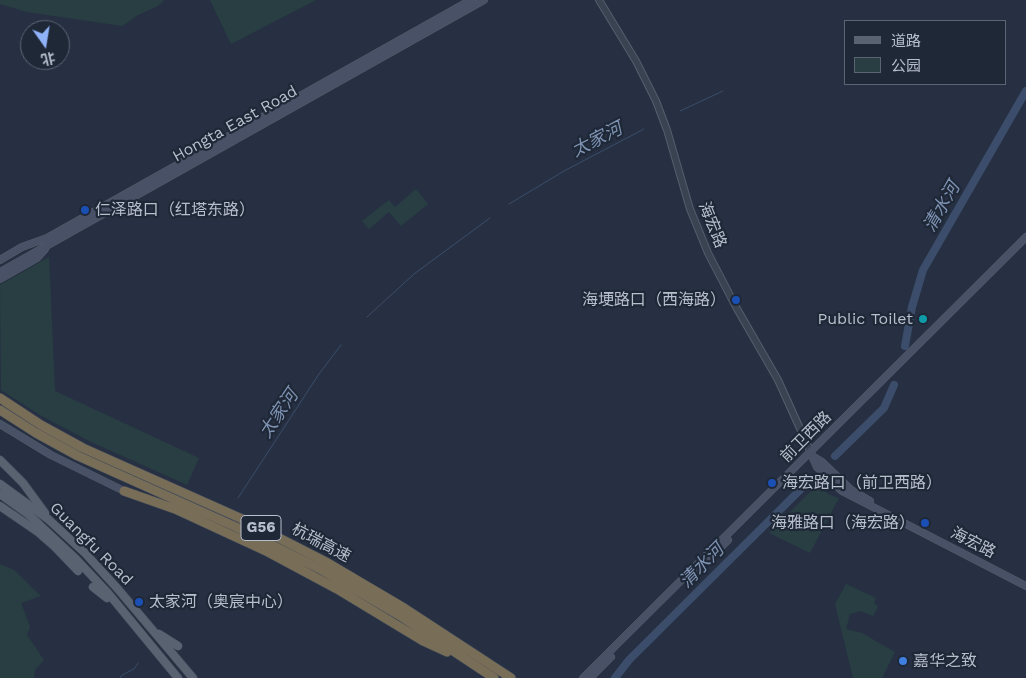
<!DOCTYPE html>
<meta charset="utf-8">
<style>
body{margin:0}
#map{position:relative;width:1026px;height:678px;overflow:hidden;background:#263042;font-family:"Work Sans","Noto Sans SC",sans-serif}
canvas{display:block}
.legend{position:absolute;left:844px;top:20px;width:162px;height:65px;box-sizing:border-box;background:#1f2837;border:1px solid #5c6473;margin:0;padding:6px 9px;list-style:none;font-size:15px;color:#b7becc}
.legend li{display:flex;align-items:center;gap:10px;height:25px}
.legend b{width:25px;border:1px solid #5c6473}
.north{position:absolute;left:20px;top:20px;width:50px;height:50px;box-sizing:border-box;background:#1f2837;border:1px solid #5c6473;border-radius:50%;rotate:167deg;font-size:14px;font-weight:700;line-height:20px;text-align:center;color:#b7becc}
.north::after{content:'';display:block;margin:auto;width:18px;height:22px;background:#8fb2f9;clip-path:polygon(50% 0,100% 100%,50% 72%,0 100%)}
</style>
<div id="map">
<canvas width="1026" height="678"></canvas>
<ul class="legend">
<li><b style="height:6px;background:#586271"></b>道路</li>
<li><b style="height:14px;background:#283e43"></b>公园</li>
</ul>
<div class="north">北</div>
</div>
<script>
const ctx = document.querySelector('canvas').getContext('2d');
ctx.lineJoin = 'round';
function fill(path, color) { ctx.fillStyle = color; ctx.fill(path, 'evenodd'); }
const poly = rows => new Path2D(rows.map(r => 'M' + r).join(''));
function strokePath(path, color, width, dash) { ctx.strokeStyle = color; ctx.lineWidth = width; ctx.lineCap = dash ? 'butt' : 'round'; ctx.setLineDash(dash || []); ctx.stroke(path); }
function write(font, color, halo, rows, align = 'center') {
  ctx.font = font + ' "Work Sans","Noto Sans SC",sans-serif'; ctx.lineWidth = 4.5; ctx.setLineDash([]); ctx.textBaseline = 'middle'; ctx.strokeStyle = halo; ctx.fillStyle = color; for (const [text, x, y, turn = 0] of rows) {
    ctx.save(); ctx.translate(x, y); ctx.rotate((+turn || 0) * Math.PI / 180); ctx.textAlign = isNaN(turn) ? turn : align; if (halo) ctx.strokeText(text, 0, 0); ctx.fillText(text, 0, 0); ctx.restore();
  }
}
const green = poly([
 [0,0,164,0,158,6,138,15,122,26,27,12,0,4],
 [210,0,316,0,231,44],
 [416,189,428,204,401,226,389,212,369,229,362,221,389,200,395,207],
 [49,257,55,391,199,458,187,485,89,441,40,415,1,390,0,285],
 [818,484,828,494,839,498,810,553,769,533],
 [0,564,14,570,41,596,21,603,30,627,27,635,44,660,35,670,34,678,0,678],
 [846,584,876,598,874,603,878,606,873,616,861,611,850,614,846,629,862,633,895,652,882,678,853,678,835,604]
]);
const stream = poly([
 [680,111,723,91],
 [509,204,564,171,644,129],
 [367,317,414,274,490,218],
 [238,498,319,374,341,345],
 [120,678,122,675,134,669,138,663]
]);
const river = poly([
 [905,346,912,307,923,270,1026,91],
 [835,456,884,408,894,385],
 [615,678,629,660,811,479]
]);
const tertiary = poly([
 [599,0,636,61,656,101,667,130,690,209,708,253,736,307,778,380,812,455]
]);
const secondary = poly([
 [0,260,22,247,47,238,471,0],
 [0,272,484,0],
 [0,279,37,258,45,249],
 [0,424,51,455,124,491],
 [812,456,817,467,842,491,1026,586],
 [812,456,822,462,851,490,870,501],
 [698,569,728,540],
 [583,678,1026,237],
 [590,678,611,657]
]);
const primary = poly([
 [0,460,23,483,45,513],
 [0,484,48,519,85,553,117,588,193,678],
 [0,494,28,514,76,559,108,593,178,678],
 [0,506,38,532,54,546,78,571],
 [93,587,107,598],
 [159,634,178,646]
]);
const motorway = poly([
 [0,398,41,425,83,448,240,518,326,562,404,608,511,678],
 [0,410,36,433,78,456,236,527,322,570,399,615,494,678],
 [124,491,175,509,268,552,337,589,423,641,447,652]
]);
const markers = [
 [85,210,5,"#1a4fb4"],
 [736,300,5,"#1a4fb4"],
 [923,319,5,"#0f9aa8"],
 [772,483,5,"#1a4fb4"],
 [925,523,5,"#1a4fb4"],
 [139,602,5,"#1a4fb4"],
 [903,661,5,"#3f7fe0"]
];
const shields = [
 [261,528,40]
];
const shieldNames = [
 ["G56",261,528]
];
const streetNames = [
 ["Hongta East Road",235,124,-29],
 ["海宏路",712,225,68],
 ["前卫西路",806,437,-45],
 ["杭瑞高速",321,543,28],
 ["海宏路",973,543,27],
 ["Guangfu Road",91,544,45]
];
const poiNames = [
 ["仁泽路口（红塔东路）",95,210],
 ["海埂路口（西海路）",726,300,"right"],
 ["Public Toilet",913,319,"right"],
 ["海宏路口（前卫西路）",782,483],
 ["海雅路口（海宏路）",915,523,"right"],
 ["太家河（奥宸中心）",149,602],
 ["嘉华之致",913,661]
];
const waterNames = [
 ["太家河",597,140,-27],
 ["清水河",942,207,-60],
 ["太家河",279,414,-56],
 ["清水河",702,566,-45]
];
fill(green, '#283e43');
strokePath(stream, '#3b4d6a', 1);
strokePath(river, '#3b4d6a', 8);
strokePath(tertiary, '#555e6c', 8);
strokePath(secondary, '#555e6c', 8);
strokePath(primary, '#444c5b', 9);
strokePath(motorway, '#424b59', 10);
strokePath(tertiary, '#3a4352', 6);
strokePath(secondary, '#485165', 7);
strokePath(primary, '#586271', 8);
strokePath(motorway, '#786d57', 9);
for (const [x, y, r, color] of markers) { const dot = new Path2D(); dot.arc(x, y, r, 0, 2 * Math.PI); ctx.fillStyle = color; ctx.fill(dot); strokePath(dot, '#1f2837', 2); }
for (const [x, y, w] of shields) { const box = new Path2D(); box.roundRect(x - w / 2, y - 12.5, w, 25, 4); ctx.fillStyle = '#1f2837'; ctx.fill(box); strokePath(box, '#b7becc', 1); }
write('bold 15px', '#b7becc', null, shieldNames);
write('16px', '#b7becc', '#1f2837', streetNames);
write('16px', '#b7becc', '#1f2837', poiNames, 'left');
write('italic 18px', '#7e92b2', '#1f2837', waterNames);
</script>
